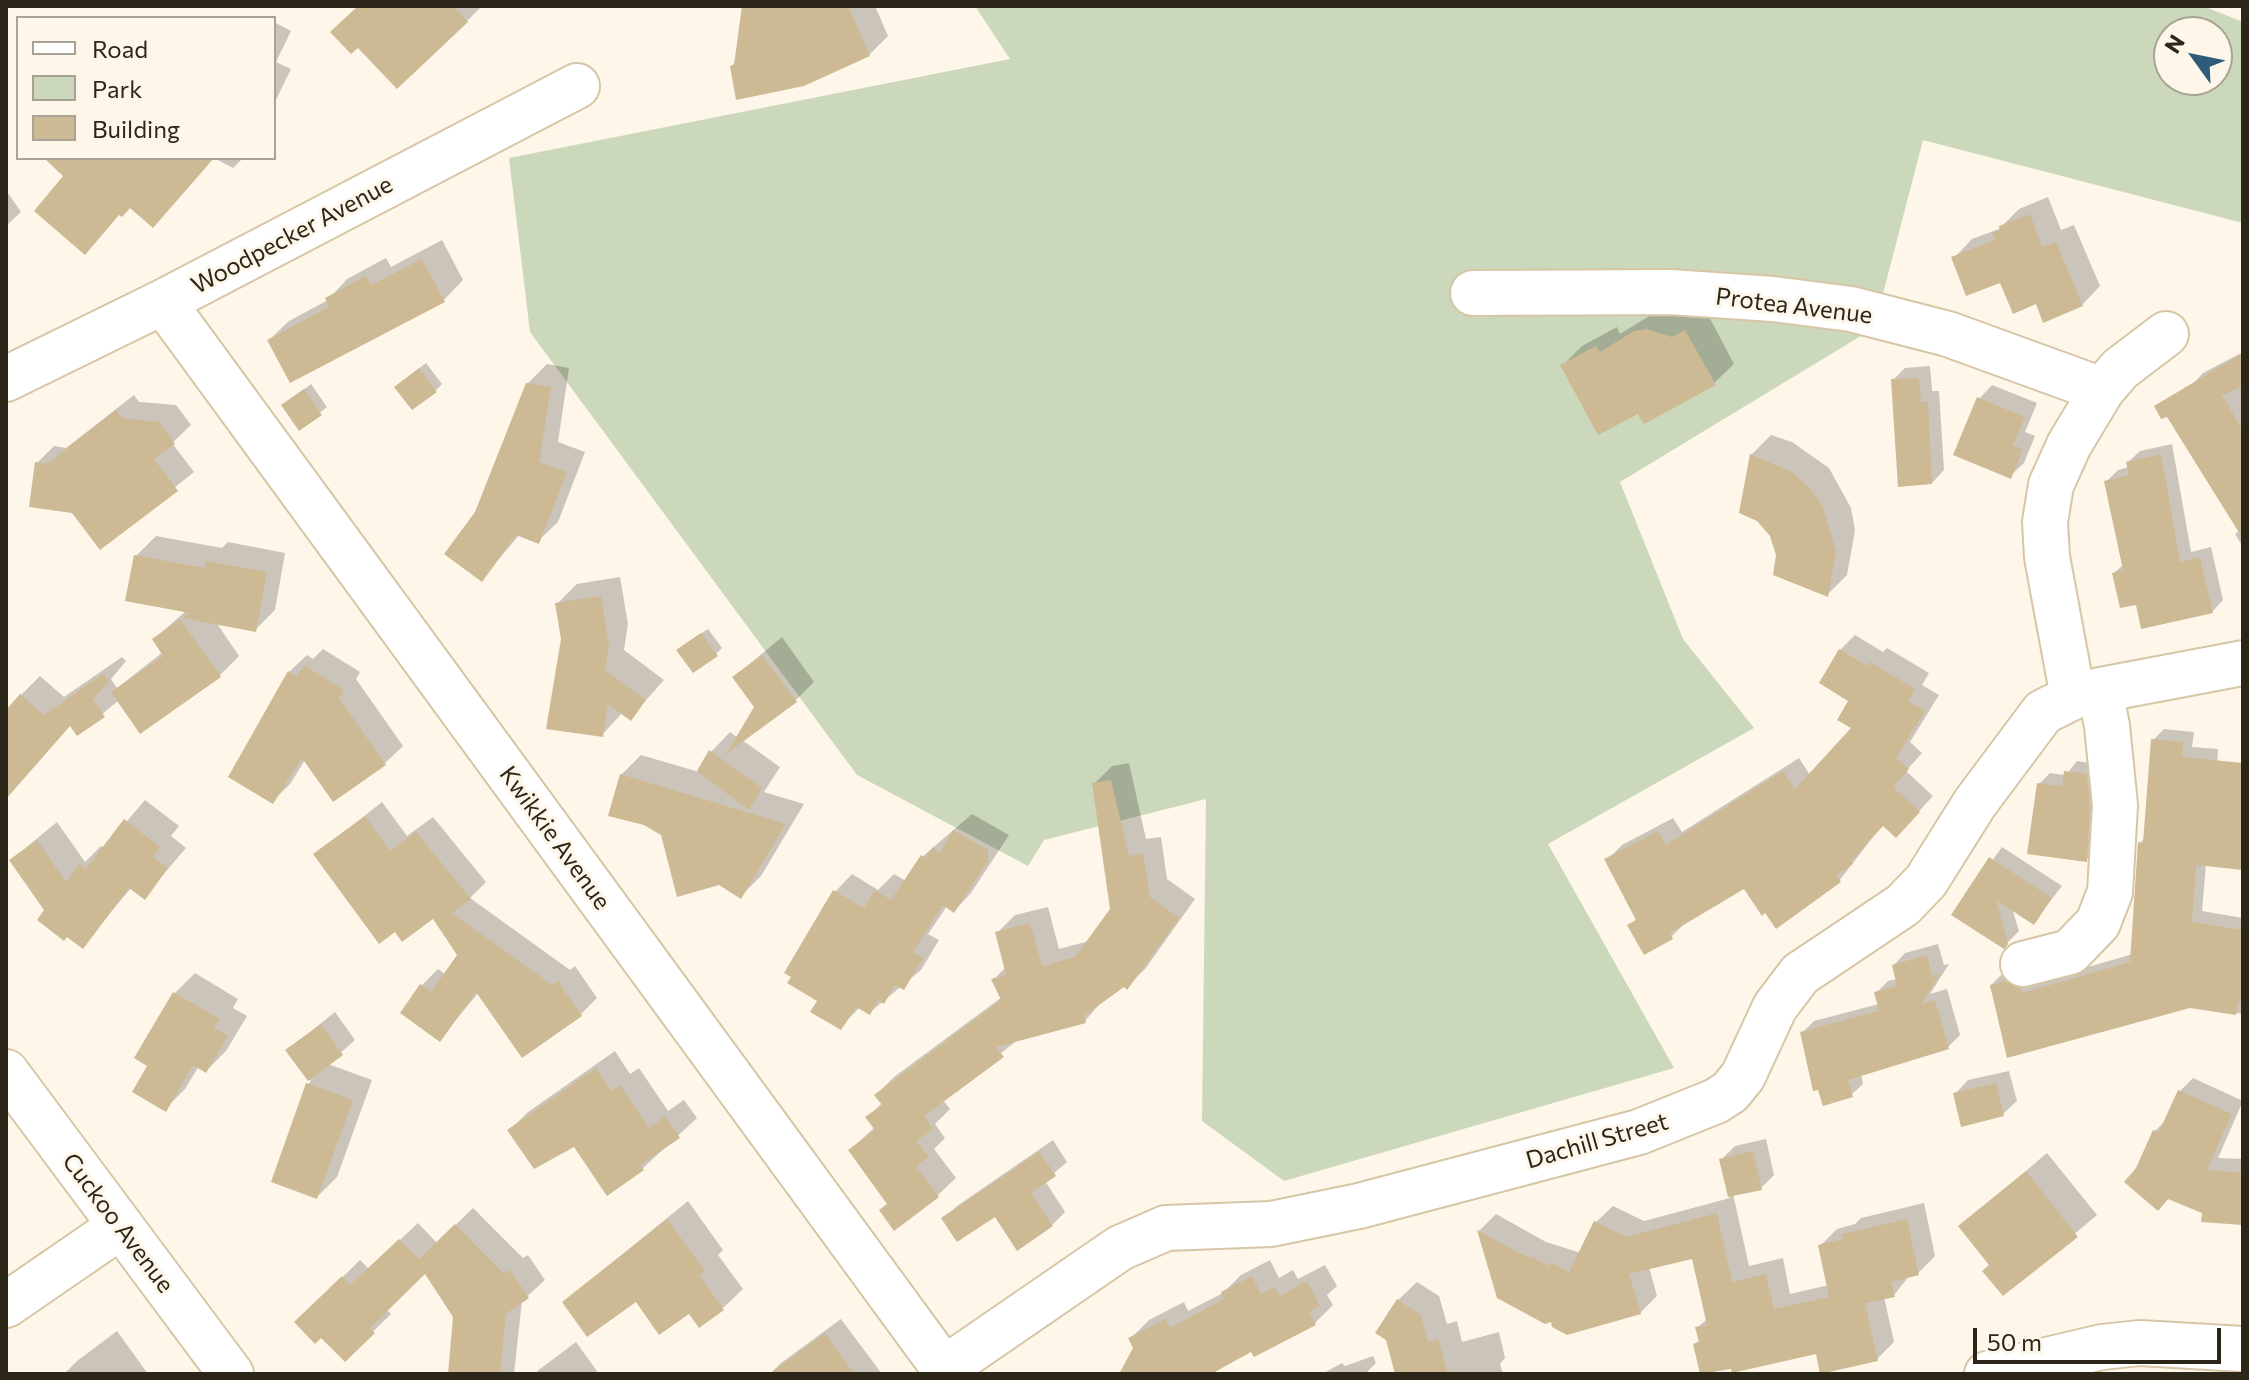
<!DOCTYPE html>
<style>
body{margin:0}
#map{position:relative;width:2249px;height:1380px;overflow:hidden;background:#fdf6e9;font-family:Commissioner,sans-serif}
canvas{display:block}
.frame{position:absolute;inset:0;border:8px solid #2c2619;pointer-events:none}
.legend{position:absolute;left:16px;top:16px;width:260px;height:144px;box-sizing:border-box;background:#fdf6e9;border:2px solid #a9a396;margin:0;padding:10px 14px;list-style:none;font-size:24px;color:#2c2619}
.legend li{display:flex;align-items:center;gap:16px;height:40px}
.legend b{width:40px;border:2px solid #a9a396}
.north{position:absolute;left:2153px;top:16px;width:80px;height:80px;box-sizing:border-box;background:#fdf6e9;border:2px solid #a9a396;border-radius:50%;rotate:303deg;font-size:22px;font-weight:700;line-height:32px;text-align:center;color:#2c2619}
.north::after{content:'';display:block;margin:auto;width:28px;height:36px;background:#2c5c7a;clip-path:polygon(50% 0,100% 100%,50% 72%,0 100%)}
.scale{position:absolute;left:1973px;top:1328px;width:248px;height:36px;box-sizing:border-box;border:4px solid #2c2619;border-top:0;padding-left:10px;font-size:24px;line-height:28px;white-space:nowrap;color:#2c2619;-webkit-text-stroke:6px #fdf6e9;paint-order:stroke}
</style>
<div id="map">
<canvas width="2249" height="1380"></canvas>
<div class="frame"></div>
<ul class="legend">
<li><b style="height:10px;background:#fff"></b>Road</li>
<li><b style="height:22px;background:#ccd8bb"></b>Park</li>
<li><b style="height:22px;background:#cdb993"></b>Building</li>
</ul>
<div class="north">N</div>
<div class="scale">50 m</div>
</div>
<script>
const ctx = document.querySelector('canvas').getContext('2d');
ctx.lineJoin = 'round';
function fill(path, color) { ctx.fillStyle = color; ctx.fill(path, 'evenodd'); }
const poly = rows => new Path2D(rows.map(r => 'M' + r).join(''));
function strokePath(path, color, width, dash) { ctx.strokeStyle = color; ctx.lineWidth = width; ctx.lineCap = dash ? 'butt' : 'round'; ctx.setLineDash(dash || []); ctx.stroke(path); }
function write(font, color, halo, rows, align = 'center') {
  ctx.font = font + ' Commissioner,sans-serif'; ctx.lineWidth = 6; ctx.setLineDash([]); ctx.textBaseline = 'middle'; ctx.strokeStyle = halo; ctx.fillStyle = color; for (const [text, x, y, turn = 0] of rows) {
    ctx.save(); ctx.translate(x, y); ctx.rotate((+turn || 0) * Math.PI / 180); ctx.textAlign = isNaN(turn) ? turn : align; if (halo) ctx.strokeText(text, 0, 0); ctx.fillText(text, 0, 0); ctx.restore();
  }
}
const green = poly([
 [975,6,2203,6,2243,22,2243,223,1923,140,1874,328,1620,482,1683,639,1754,728,1548,844,1674,1068,1284,1181,1202,1121,1206,799,1044,840,1028,866,857,775,530,332,509,158,1010,59],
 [2169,32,2217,32,2217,80,2169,80]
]);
const shadow = poly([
 [359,6,482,6,467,21],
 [744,6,875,6,888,36,869,55,732,66,736,61],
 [274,22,291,31,276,62,291,69,274,104],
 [214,158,243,158,233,168],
 [6,190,21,212,6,226],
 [2048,197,2061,230,2074,225,2100,286,2082,305,2037,301,1954,258,1972,239,1999,229,2019,209],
 [442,240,463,280,444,300,269,340,289,321,328,300,347,279,386,258,391,267],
 [1668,310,1694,318,1706,311,1734,364,1714,383,1639,411,1562,366,1582,346,1617,327,1620,334,1656,312],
 [2243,352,2243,547,2235,534,2240,530,2191,386,2203,373],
 [426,363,442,384,436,390,403,381],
 [547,364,569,368,558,442,585,452,558,522,538,541,520,534,482,579,477,513,527,384],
 [1930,366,1932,391,1939,391,1944,470,1932,483,1893,380,1905,368],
 [311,384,327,407,300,428,284,405],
 [1992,385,2037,403,2025,432,2035,436,2024,463,2010,476,1979,399],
 [134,395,139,402,176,405,191,425,172,443,194,472,100,547,37,463,54,446,66,448],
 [1771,435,1792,442,1829,468,1851,508,1855,530,1847,575,1827,595,1751,455],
 [2172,444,2191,552,2211,547,2223,600,2212,612,2138,602,2114,573,2124,564,2106,482,2118,470,2130,467,2128,462,2140,451],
 [156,536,222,548,228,542,285,553,275,610,255,630,216,622,239,656,219,676,119,700,78,734,71,724,6,792,6,713,21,695,40,676,64,697,122,657,126,661,111,679,117,688,163,652,154,639,187,610,136,556],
 [620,577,628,624,624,650,664,680,630,718,623,712,602,735,563,639,557,604,577,584],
 [708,629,722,648,716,654,685,644],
 [1855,635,1883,652,1887,648,1929,673,1922,685,1939,695,1910,742,1922,753,1906,771,1933,796,1911,820,1883,824,1839,881,1745,886,1686,922,1671,937,1630,926,1637,918,1607,860,1622,845,1673,818,1682,832,1799,758,1810,775,1854,727,1840,650],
 [782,637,814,682,795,701,742,740,780,767,764,792,804,804,761,876,741,896,663,834,621,775,641,755,699,772,711,752,730,732,738,738,756,707,734,677],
 [323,649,360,672,356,679,403,746,385,763,333,799,305,760,290,784,272,802,289,672,307,655,313,659],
 [2164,729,2194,732,2192,747,2218,749,2217,768,2243,770,2243,866,2206,864,2202,911,2243,918,2243,1014,2190,1006,2009,1056,1990,986,2001,975,2017,970,2033,983,2133,954,2140,843,2145,838,2153,740],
 [2077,761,2097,764,2097,849,2086,860,2039,784,2050,773,2066,775],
 [1129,763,1146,839,1161,837,1167,879,1195,899,1145,969,1127,987,1124,985,1103,1000,1085,1021,1020,1038,943,1100,950,1109,935,1124,945,1138,934,1149,956,1178,938,1195,889,1203,850,1150,875,1127,868,1117,882,1103,876,1095,894,1077,1002,997,994,979,1006,967,997,933,1015,915,1048,907,1059,949,1089,941,1112,910,1094,784,1112,766],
 [145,800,179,826,171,836,186,848,144,897,132,887,82,946,47,910,11,860,57,822,85,862,101,846,104,848],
 [382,802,407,836,433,817,486,882,470,898,570,970,575,966,597,998,581,1014,479,992,440,1039,422,985,438,969,446,975,460,955,433,916,316,854],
 [972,814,1009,835,971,893,954,911,947,906,928,934,939,940,921,970,869,1013,860,1007,840,1028,819,1000,835,892,852,874,878,890,894,874,906,881,922,857],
 [2002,847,2062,886,2034,922,2012,908,2019,931,2004,946,1954,914],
 [1938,944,1944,965,1949,964,1930,994,1947,989,1960,1035,1948,1047,1861,1074,1863,1084,1851,1095,1802,1033,1814,1021,1879,1004,1876,993,1888,981,1897,979,1894,965,1905,953],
 [195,973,238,999,233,1008,247,1016,226,1051,206,1071,199,1066,185,1089,165,1109,150,1065,175,993],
 [335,1012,355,1040,328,1064,372,1080,337,1177,317,1197,308,1084,311,1081,288,1050],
 [615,1051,630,1074,639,1068,668,1111,684,1100,697,1118,642,1169,574,1145,510,1130,528,1112],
 [2009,1071,2017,1101,2003,1114,1955,1094,1968,1080],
 [2193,1078,2243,1101,2218,1158,2243,1159,2243,1223,2204,1212,2138,1169,2155,1131,2167,1119,2180,1091],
 [1766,1139,1774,1175,1761,1188,1733,1194,1749,1266,1783,1258,1790,1294,1829,1285,1820,1246,1837,1229,1855,1224,1861,1218,1924,1203,1935,1256,1918,1273,1910,1275,1894,1295,1884,1297,1894,1342,1877,1359,1695,1344,1700,1340,1697,1328,1708,1318,1693,1257,1649,1267,1657,1296,1640,1313,1552,1319,1498,1297,1479,1231,1496,1214,1546,1242,1581,1253,1596,1222,1613,1206,1644,1221,1730,1198,1722,1159,1735,1146],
 [1053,1140,1067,1162,1045,1181,1065,1212,1052,1225,996,1215,944,1219,957,1206],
 [2047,1153,2097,1215,2003,1294,1992,1265,1961,1226],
 [688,1201,723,1250,718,1255,743,1289,723,1308,700,1325,689,1311,636,1300,564,1302],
 [473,1208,523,1258,528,1255,545,1280,522,1301,514,1374,450,1374,455,1316,425,1271,386,1309,391,1314,345,1359,321,1335,297,1322,360,1260,369,1269,418,1223,437,1243],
 [1270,1260,1279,1278,1293,1270,1298,1279,1325,1265,1337,1286,1327,1295,1333,1305,1315,1323,1252,1350,1211,1374,1121,1374,1135,1348,1131,1338,1149,1320,1184,1302,1188,1311,1223,1293,1241,1275],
 [1417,1282,1439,1296,1447,1324,1457,1321,1462,1342,1499,1332,1505,1358,1500,1364,1503,1374,1397,1374,1398,1300],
 [841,1319,882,1374,770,1374,781,1363],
 [117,1331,148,1374,64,1374,77,1361],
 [576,1342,599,1374,534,1374,540,1369],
 [1373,1356,1376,1363,1365,1374,1322,1374,1342,1363,1345,1366]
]);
const building = poly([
 [358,6,453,6,468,22,397,89,358,48,351,54,330,32],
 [742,6,848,6,870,56,804,86,736,100,730,66,734,65],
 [44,158,214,158,153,228,130,208,122,217,119,215,85,255,34,211,63,176],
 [2030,214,2042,247,2056,242,2083,306,2043,323,2036,304,2013,314,2000,283,1966,296,1951,257,1995,240,1992,233,2000,230,1999,226],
 [422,259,445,302,290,383,267,340,329,307,325,298,366,276,371,285],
 [1647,329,1672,337,1685,330,1716,385,1644,424,1638,414,1598,435,1560,365,1596,346,1600,352,1634,331],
 [2243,353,2243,386,2222,395,2243,431,2243,539,2167,417,2161,419,2154,406],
 [419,368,437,392,412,410,394,387],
 [1919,378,1921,402,1928,402,1932,484,1898,487,1891,379],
 [526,383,551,387,539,462,567,472,539,544,516,535,482,582,444,554,475,512],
 [304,389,322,415,299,431,281,405],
 [1977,397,2025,417,2013,445,2023,449,2011,479,1953,455],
 [116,410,122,418,159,422,175,444,154,459,178,491,100,550,72,513,29,507,35,462,47,464],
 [1750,454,1792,472,1810,488,1823,507,1836,552,1828,597,1773,575,1776,555,1770,536,1757,521,1739,513],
 [2161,454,2180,562,2200,557,2213,613,2141,629,2136,605,2120,608,2112,573,2123,570,2104,481,2129,475,2126,462],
 [134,555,205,568,206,561,267,572,256,632,182,618,190,613,125,601],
 [601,596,609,645,605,670,646,700,631,721,608,704,603,737,546,729,561,639,555,603],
 [180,619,221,677,140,734,111,692,163,656,152,639],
 [701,633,718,656,693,673,676,650],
 [1839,649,1868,666,1870,662,1915,689,1908,701,1925,711,1896,758,1909,769,1893,787,1920,812,1896,838,1883,826,1851,861,1853,864,1836,875,1841,882,1776,929,1765,913,1762,916,1744,889,1670,933,1673,939,1644,955,1627,925,1636,920,1604,859,1658,831,1666,845,1783,771,1795,789,1851,728,1837,720,1848,701,1819,683],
 [762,655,797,702,726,754,754,707,732,677],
 [304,665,344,690,339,698,386,765,333,802,302,758,273,804,228,777,288,671,297,677],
 [103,674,109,681,93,699,105,717,77,736,70,726,6,799,6,710,20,694,44,715],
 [2151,739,2183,742,2182,757,2243,763,2243,870,2196,865,2192,922,2243,930,2243,1002,2238,1002,2236,1015,2190,1008,2007,1058,1990,985,2005,981,2020,988,2022,993,2130,962,2138,842,2143,843],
 [709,750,762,788,749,810,697,771],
 [2064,771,2087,774,2090,806,2087,862,2027,854,2037,783,2062,786],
 [620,774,786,824,741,899,719,885,677,897,661,835,644,825,608,816],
 [1111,780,1129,856,1143,853,1150,897,1179,918,1127,990,1124,987,1084,1016,1086,1023,996,1047,1004,1057,924,1116,933,1129,916,1141,929,1157,916,1166,939,1197,894,1231,879,1210,887,1204,848,1150,875,1130,865,1117,882,1105,874,1095,1001,1000,991,979,1006,975,995,932,1030,923,1042,966,1075,957,1110,909,1092,783],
 [365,816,390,851,416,832,471,899,452,913,552,985,558,981,582,1016,522,1058,476,992,440,1042,400,1013,420,984,431,992,457,955,433,919,402,942,395,932,379,944,313,854],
 [124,819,160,847,153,857,168,868,145,900,129,888,83,949,67,937,64,941,37,920,44,910,9,860,37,840,66,882,79,864,86,869],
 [953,830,988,850,988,861,954,913,943,905,913,952,923,958,904,990,895,985,884,1004,878,1000,870,1015,856,1007,841,1030,810,1012,817,1001,787,983,791,977,784,973,833,890,864,908,875,890,891,900,921,855,926,858,933,847,940,853],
 [1989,857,2052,898,2034,925,1996,900,2008,944,2004,949,1951,915],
 [1927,955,1932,976,1941,973,1921,1004,1935,1000,1949,1049,1848,1080,1853,1097,1823,1106,1818,1090,1813,1091,1800,1032,1879,1011,1874,992,1897,986,1892,965],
 [173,992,220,1019,214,1028,228,1036,206,1073,193,1065,166,1112,132,1092,147,1066,134,1058],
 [321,1024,343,1055,308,1081,285,1050],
 [596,1068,611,1091,620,1085,649,1128,665,1116,680,1138,640,1165,644,1170,607,1196,574,1147,534,1169,507,1130],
 [306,1083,353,1100,317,1199,271,1182],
 [1996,1083,2004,1116,1961,1127,1953,1093],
 [2178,1090,2232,1114,2207,1170,2243,1173,2243,1225,2201,1222,2202,1213,2168,1199,2158,1211,2124,1182,2136,1168,2153,1130,2159,1132],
 [1753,1151,1762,1190,1728,1197,1719,1159],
 [1039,1152,1056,1176,1031,1193,1053,1226,1017,1251,995,1217,957,1242,941,1218],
 [2026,1171,2078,1237,2003,1296,1982,1271,1989,1265,1958,1226],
 [1717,1213,1732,1282,1766,1274,1774,1309,1829,1297,1818,1245,1843,1239,1842,1234,1907,1219,1919,1275,1891,1282,1895,1297,1865,1303,1878,1361,1820,1374,1816,1354,1732,1373,1731,1369,1700,1374,1693,1344,1699,1342,1695,1327,1707,1325,1692,1259,1629,1274,1641,1314,1567,1335,1552,1327,1551,1322,1545,1324,1497,1298,1477,1230,1529,1258,1530,1256,1549,1266,1550,1262,1569,1272,1594,1221,1626,1237],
 [667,1219,705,1271,699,1275,724,1310,699,1328,689,1314,659,1335,636,1302,587,1337,562,1302],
 [455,1224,504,1274,510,1270,529,1298,506,1314,500,1374,448,1374,453,1317,425,1274,370,1328,375,1333,345,1362,321,1338,315,1344,294,1322,342,1276,350,1285,399,1239,419,1259],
 [1252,1276,1261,1294,1275,1287,1280,1296,1307,1281,1320,1306,1309,1312,1316,1325,1254,1357,1251,1352,1211,1374,1119,1374,1133,1348,1128,1338,1166,1319,1170,1328,1224,1299,1221,1292],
 [1397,1299,1421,1315,1428,1342,1438,1339,1448,1374,1395,1374,1386,1340,1375,1333],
 [825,1333,854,1374,769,1374]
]);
const minor = poly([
 [1473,293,1670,292,1773,299,1851,309,1948,334,2102,390],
 [163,302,948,1374],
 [6,379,163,302,577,86],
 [2073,697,2047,557,2045,522,2051,485,2069,445,2102,390,2120,369,2166,334],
 [2023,964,2070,952,2098,923,2110,892,2115,805,2107,726,2100,690],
 [6,1072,231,1374],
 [6,1305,121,1226],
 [944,1369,1120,1248,1166,1228,1271,1224,1359,1206,1639,1132,1716,1101,1730,1092,1743,1076,1775,1007,1800,974,1903,905,1926,881,1975,803,2043,712,2073,697,2100,690,2243,663],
 [1987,1374,2102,1347,2140,1343,2243,1349]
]);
const streetNames = [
 ["Woodpecker Avenue",292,235,-28],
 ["Protea Avenue",1794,306,7],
 ["Kwikkie Avenue",555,838,54],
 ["Dachill Street",1597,1141,-16],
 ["Cuckoo Avenue",118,1223,53]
];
fill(green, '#ccd8bb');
fill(shadow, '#0003');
fill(building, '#cdb993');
strokePath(minor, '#d7c6a6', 48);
strokePath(minor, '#fff', 44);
write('24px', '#2c2619', '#fdf6e9', streetNames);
</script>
